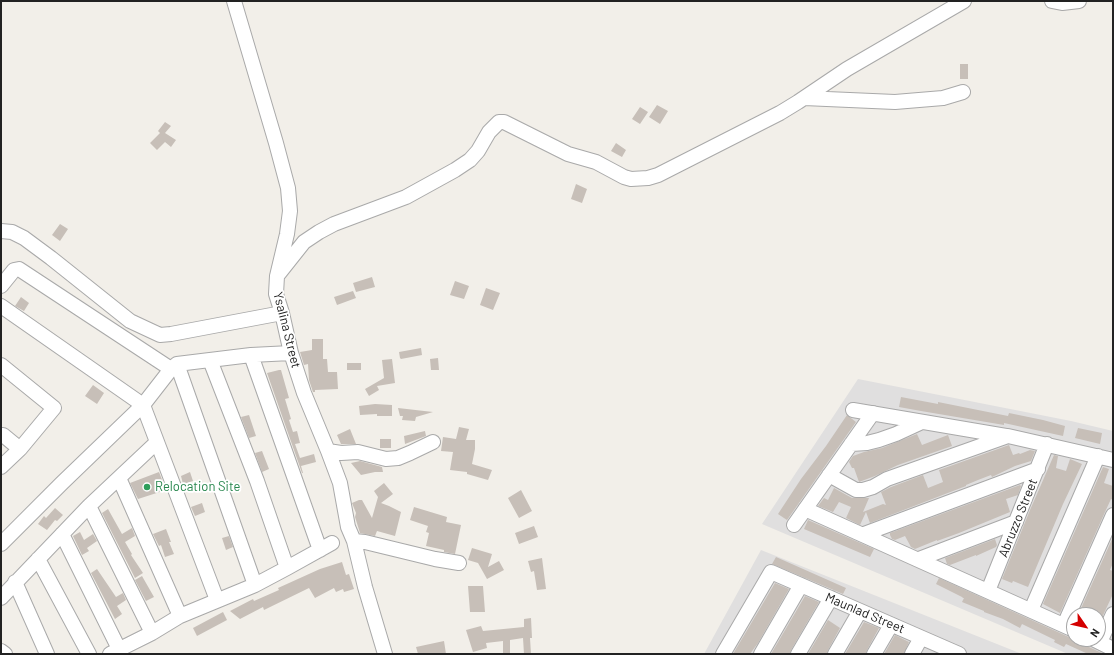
<!DOCTYPE html>
<style>
body{margin:0}
#map{position:relative;width:1114px;height:655px;overflow:hidden;background:#f2efe9;font-family:Barlow,sans-serif}
canvas{display:block}
.frame{position:absolute;inset:0;border:2px solid #222;pointer-events:none}
.north{position:absolute;left:1066px;top:607px;width:40px;height:40px;box-sizing:border-box;background:#fff;border:1px solid #a7a7a7;border-radius:50%;rotate:124deg;font-size:11px;font-weight:700;line-height:16px;text-align:center;color:#222}
.north::after{content:'';display:block;margin:auto;width:14px;height:18px;background:#d40000;clip-path:polygon(50% 0,100% 100%,50% 72%,0 100%)}
</style>
<div id="map">
<canvas width="1114" height="655"></canvas>
<div class="frame"></div>
<div class="north">N</div>
</div>
<script>
const ctx = document.querySelector('canvas').getContext('2d');
ctx.lineJoin = 'round';
function fill(path, color) { ctx.fillStyle = color; ctx.fill(path, 'evenodd'); }
const poly = rows => new Path2D(rows.map(r => 'M' + r).join(''));
function strokePath(path, color, width, dash) { ctx.strokeStyle = color; ctx.lineWidth = width; ctx.lineCap = dash ? 'butt' : 'round'; ctx.setLineDash(dash || []); ctx.stroke(path); }
function write(font, color, halo, rows, align = 'center') {
  ctx.font = font + ' Barlow,sans-serif'; ctx.lineWidth = 3.5; ctx.setLineDash([]); ctx.textBaseline = 'middle'; ctx.strokeStyle = halo; ctx.fillStyle = color; for (const [text, x, y, turn = 0] of rows) {
    ctx.save(); ctx.translate(x, y); ctx.rotate((+turn || 0) * Math.PI / 180); ctx.textAlign = isNaN(turn) ? turn : align; if (halo) ctx.strokeText(text, 0, 0); ctx.fillText(text, 0, 0); ctx.restore();
  }
}
const residential = poly([
 [858,379,1071,421,1113,431,1113,654,1068,654,762,524],
 [1074,615,1098,615,1098,639,1074,639],
 [761,550,1022,654,704,654]
]);
const building = poly([
 [960,64,968,64,968,79,960,79],
 [657,105,668,111,660,124,649,117],
 [640,107,648,112,640,124,632,119],
 [165,122,171,126,165,133,176,140,171,147,165,142,157,150,150,143,160,133,158,131],
 [616,143,626,150,622,157,611,151],
 [576,184,587,189,582,203,571,199],
 [60,224,68,229,60,241,52,235],
 [372,277,375,287,356,292,353,283],
 [455,281,469,286,464,299,450,295],
 [486,288,500,293,493,310,480,305],
 [353,291,356,298,337,305,334,297],
 [21,297,29,303,24,311,15,306],
 [312,339,323,339,323,359,327,359,328,372,337,372,338,389,315,390,315,392,313,392,309,380,308,364,304,365,300,352,312,350],
 [421,348,422,355,401,359,400,358,399,352],
 [438,358,439,370,431,370,430,359],
 [392,359,395,383,377,386,379,390,369,396,365,389,384,378,382,360],
 [347,363,361,363,361,370,347,370],
 [279,370,281,370,289,398,285,399,291,419,289,420,293,432,297,431,300,443,295,444,300,458,314,454,316,462,301,466,303,473,302,473,267,373],
 [93,385,104,393,97,404,85,396],
 [901,397,938,404,938,402,1008,416,1009,413,1043,420,1065,426,1063,436,1004,423,1004,425,921,411,899,407],
 [375,404,392,405,392,416,377,416,377,414,360,415,359,406],
 [398,408,433,412,416,417,415,421,402,420,403,416,400,416],
 [249,415,256,436,249,438,241,417],
 [847,415,856,422,787,520,778,514,801,479,826,446],
 [459,427,469,429,466,440,475,440,475,449,472,464,492,470,488,480,467,474,467,472,450,470,453,452,441,451,443,437,456,439],
 [1078,428,1102,433,1100,444,1075,438],
 [350,429,356,444,341,444,337,435],
 [425,431,426,436,405,444,404,436],
 [917,434,922,445,948,435,952,446,898,465,875,476,859,482,854,468,852,468,849,462,853,456,864,452,882,448],
 [380,439,391,439,391,448,380,448],
 [1009,445,1013,455,1019,453,1020,454,1030,450,1035,451,1031,461,1015,466,992,477,991,475,978,480,966,485,966,486,870,523,866,512,860,525,846,518,851,507,839,502,833,512,818,506,824,498,828,500,834,488,852,498,869,498,863,512,883,504,886,505,881,492,891,487,923,475,928,488,943,482,939,470],
 [262,451,269,469,262,472,255,453],
 [1054,455,1058,456,1056,468,1066,471,1070,459,1082,464,1063,504,1028,587,1013,581,1012,583,1002,579,1030,510],
 [360,461,382,467,383,472,375,472,361,475,351,463],
 [1103,467,1109,469,1104,483,1113,486,1113,500,1111,499,1105,512,1060,613,1043,604],
 [159,472,166,490,138,499,130,483],
 [190,472,193,481,183,484,181,476],
 [384,483,393,494,381,503,389,506,401,512,395,536,377,531,375,536,360,533,355,517,356,513,352,503,359,500,362,500,372,518,378,497,374,491],
 [1020,485,1021,486,1018,495,1006,499,1010,512,959,533,937,541,937,540,915,549,911,547,905,536,895,540,892,539,890,535,890,533],
 [521,490,532,511,519,518,508,498],
 [202,503,205,512,195,516,191,507],
 [414,507,447,517,446,522,461,525,455,554,444,552,444,550,426,546,429,533,426,532,428,526,410,520],
 [55,508,63,515,57,521,55,520,47,530,38,524,44,516,46,518],
 [108,509,122,534,132,528,135,536,125,542,132,554,131,555,143,573,135,578,102,513],
 [808,520,874,549,870,557,804,529],
 [534,526,538,537,519,544,515,533],
 [166,529,171,542,169,542,174,554,165,557,161,545,159,546,153,534],
 [80,532,84,540,93,534,97,541,87,548,89,551,82,555,73,536],
 [229,536,233,547,226,550,222,538],
 [1113,537,1113,563,1110,570,1113,571,1113,594,1098,626,1098,615,1078,615],
 [995,539,997,545,996,547,976,556,976,555,950,565,947,564,945,558],
 [472,548,492,554,488,567,499,561,504,570,487,579,478,563,468,560],
 [776,557,846,588,843,594,772,564],
 [542,558,546,589,537,590,534,571,531,572,528,561],
 [342,562,346,575,349,574,354,589,344,592,343,589,336,592,334,588,315,598,309,588,264,610,263,607,240,619,230,611,253,599,254,601,279,590,278,588,320,569],
 [97,569,116,597,123,593,126,600,117,606,122,614,115,619,91,573],
 [142,576,154,597,146,601,135,580],
 [939,578,1071,638,1086,643,1089,647,1104,654,1088,654,1066,644,1064,647,1054,642,1055,640,1022,624,1020,628,1003,619,984,612,984,611,962,602,964,598,963,598,962,597,936,584],
 [775,583,789,589,758,643,750,654,733,654],
 [468,586,483,586,485,612,470,612],
 [805,596,819,602,791,650,790,654,771,654],
 [223,612,227,620,197,636,193,628],
 [531,618,532,638,530,638,531,654,524,654,523,638,510,640,510,654,503,654,503,641,486,643,487,648,473,652,466,630,481,626,483,631,524,627,524,619],
 [828,620,840,628,828,650,827,654,808,654],
 [864,622,879,628,867,650,866,654,845,654],
 [895,635,909,642,904,654,884,654],
 [444,641,446,654,418,654,416,647]
]);
const minor = poly([
 [234,1,276,143,288,188,290,211,287,234,277,276,276,294,282,313,291,353,304,393,328,451,340,483,348,527,354,541,365,587,385,654],
 [1052,1,1062,3,1079,1],
 [804,98,895,102,943,98,963,92],
 [1,231,12,232,24,238,51,258,130,321,160,335,171,334,282,313],
 [277,276,304,242,319,232,334,224,406,197,455,170,470,160,478,151,489,132,499,122,504,122,568,154,596,162,624,177,631,179,648,178,658,175,780,113,798,102,847,69,964,1],
 [1,286,14,270,19,269,171,369],
 [1,306,143,405,217,600],
 [251,355,320,550],
 [210,360,257,481,287,568],
 [177,364,255,585],
 [1,365,54,408,20,449,1,467],
 [853,410,1006,436],
 [3,435,20,449],
 [851,444,867,443,879,440,896,434,922,422],
 [328,451,341,453,358,452,386,459,398,458,410,453,433,442],
 [829,475,856,490,863,490,873,487,887,479,1008,436,1113,460],
 [119,478,180,616],
 [89,506,152,633],
 [805,509,1074,630],
 [794,525,873,413],
 [62,534,119,649],
 [864,534,1038,469],
 [354,541,365,542,435,559,459,563],
 [1,544,62,483,143,405,171,369,177,364,251,355,291,353],
 [38,559,89,654],
 [919,559,1016,522],
 [15,582,47,654],
 [988,591,1047,444],
 [1,598,89,506,157,442],
 [1031,610,1098,456],
 [1064,625,1113,515],
 [1093,639,1113,649],
 [1100,642,1113,614],
 [1,651,5,654],
 [110,654,152,633,180,616,255,585,287,568,332,543],
 [723,654,771,572,959,654],
 [761,654,801,585],
 [798,654,831,598],
 [835,654,860,611],
 [874,654,891,625],
 [912,654,921,638]
]);
const markers = [
 [147,487,4,"#2e9e5b"]
];
const streetNames = [
 ["Ysalina Street",287,330,76],
 ["Abruzzo Street",1018,518,-68],
 ["Maunlad Street",865,613,23]
];
const leisureNames = [
 ["Relocation Site",155,487]
];
fill(residential, '#e0dfdf');
fill(building, '#c7bfb8');
strokePath(minor, '#a9a9a9', 16);
strokePath(minor, '#fff', 14);
for (const [x, y, r, color] of markers) { const dot = new Path2D(); dot.arc(x, y, r, 0, 2 * Math.PI); ctx.fillStyle = color; ctx.fill(dot); strokePath(dot, '#fff', 1.5); }
write('13px', '#222', '#fff', streetNames);
write('13px', '#27864d', '#fff', leisureNames, 'left');
</script>
